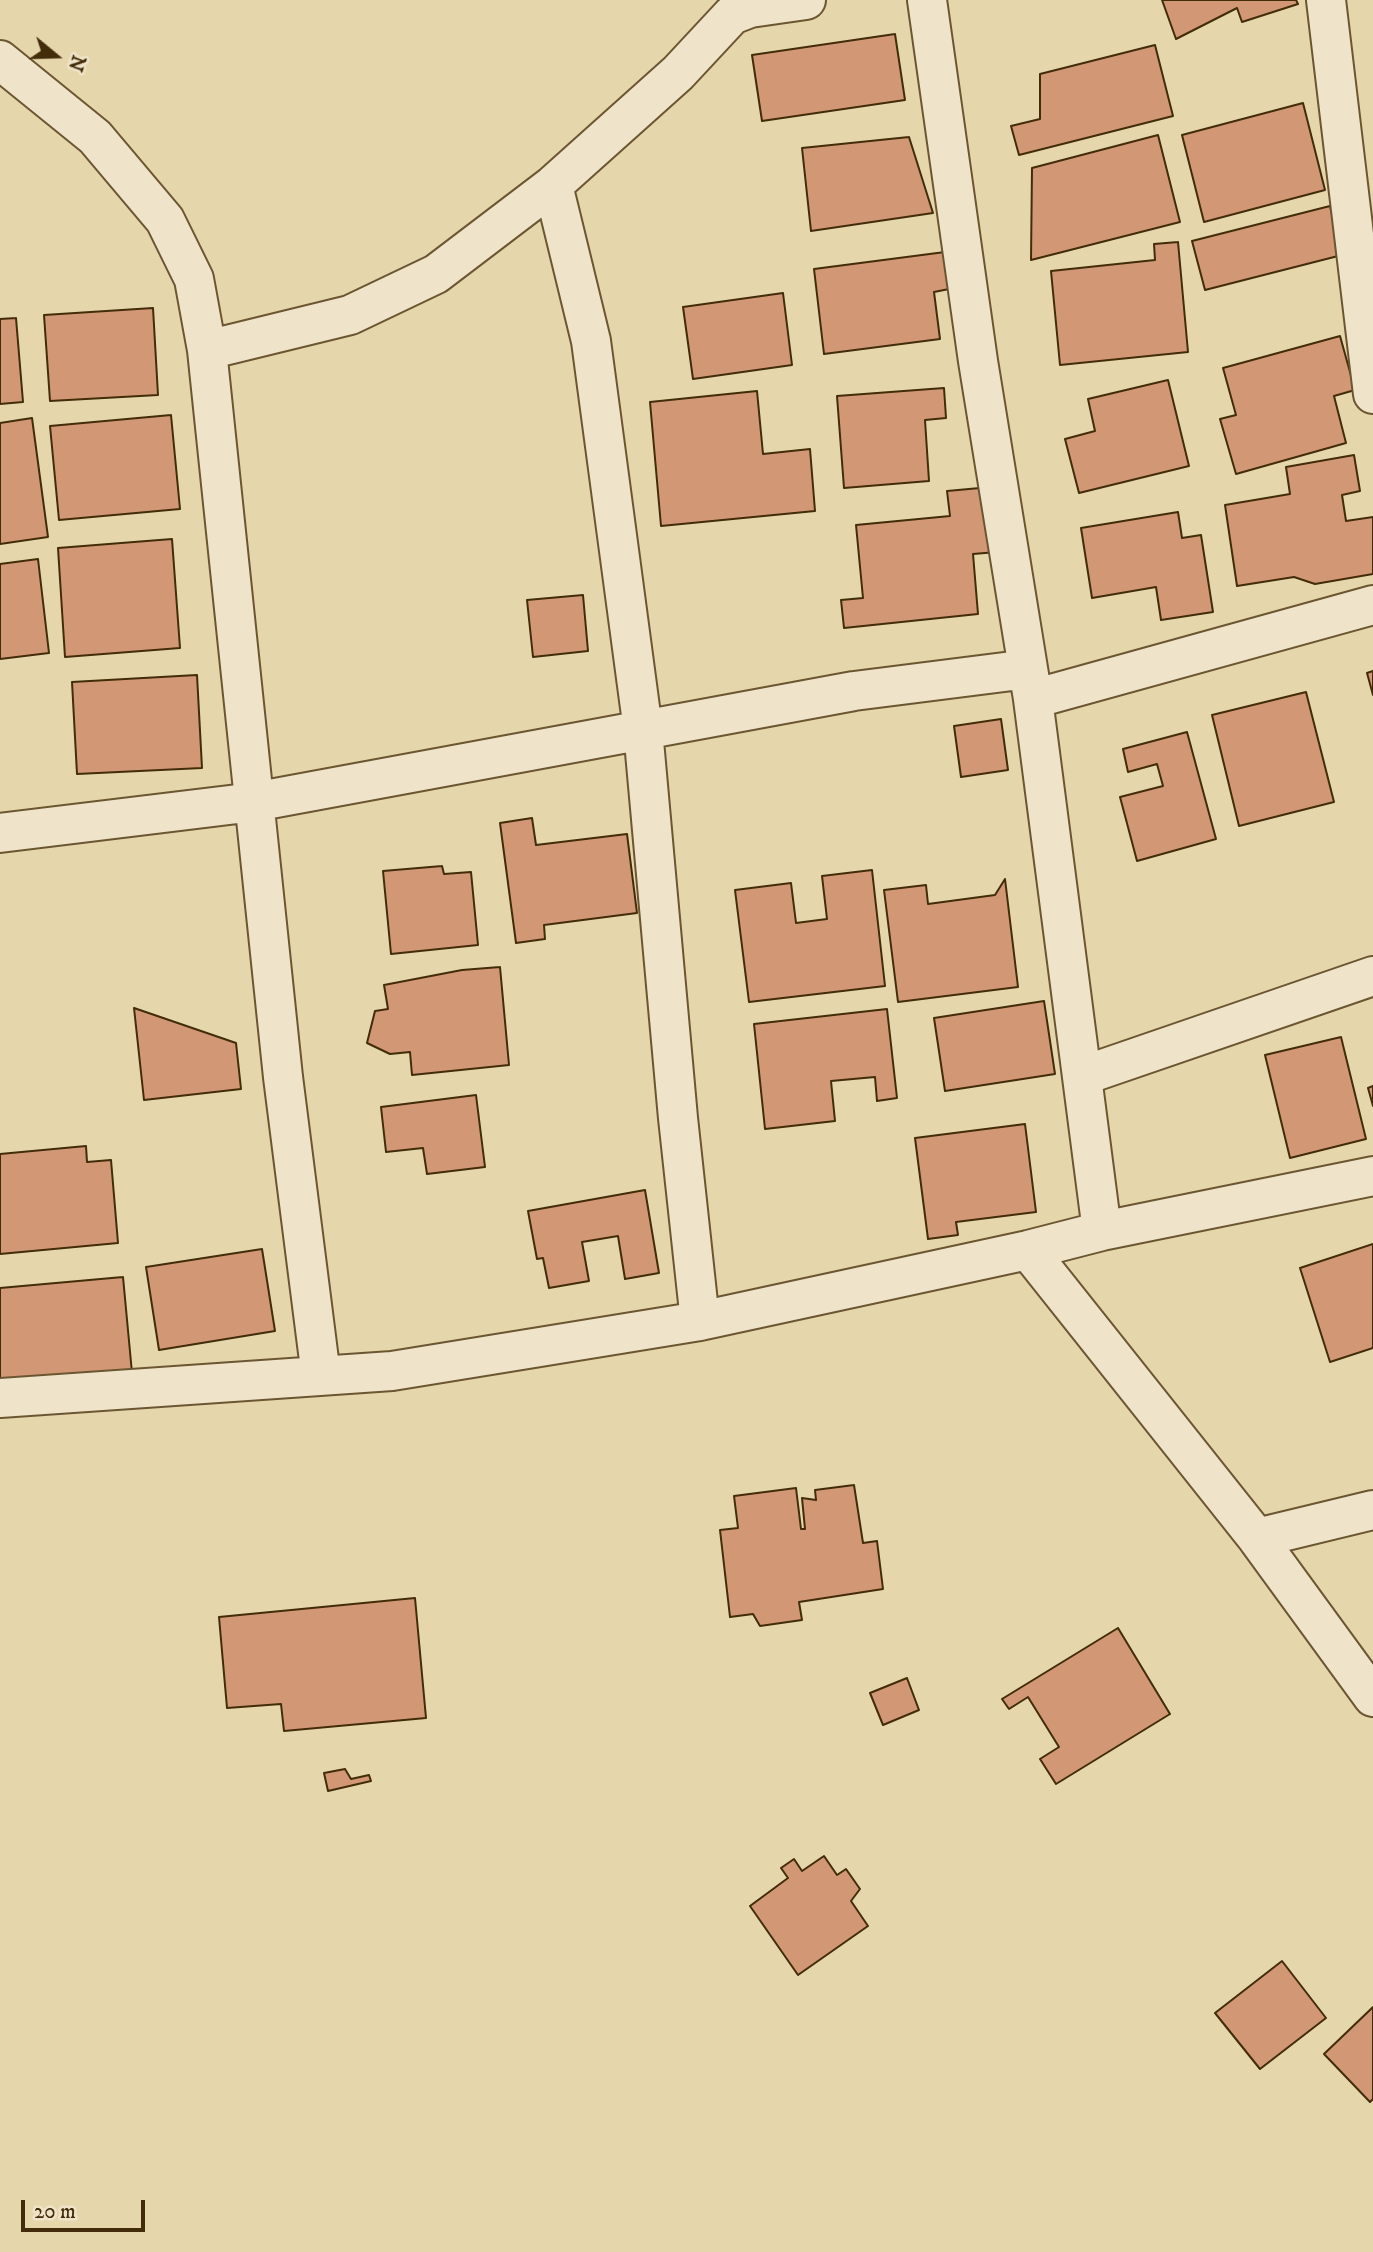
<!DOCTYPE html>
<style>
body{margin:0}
#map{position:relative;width:1373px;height:2252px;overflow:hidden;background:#e6d6ac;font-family:"IM FELL DW Pica",serif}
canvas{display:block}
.north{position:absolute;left:21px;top:21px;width:70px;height:70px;-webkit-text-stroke:5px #efe4c9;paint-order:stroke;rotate:109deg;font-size:19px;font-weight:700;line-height:28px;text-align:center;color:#432c0a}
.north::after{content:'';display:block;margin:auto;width:24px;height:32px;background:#432c0a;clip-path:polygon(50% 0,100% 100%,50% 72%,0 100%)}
.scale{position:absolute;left:21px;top:2200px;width:124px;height:32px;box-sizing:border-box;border:4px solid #432c0a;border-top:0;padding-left:9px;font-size:21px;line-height:24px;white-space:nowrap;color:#432c0a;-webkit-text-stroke:5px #efe4c9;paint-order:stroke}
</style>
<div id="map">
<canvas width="1373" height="2252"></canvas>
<div class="north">N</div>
<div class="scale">20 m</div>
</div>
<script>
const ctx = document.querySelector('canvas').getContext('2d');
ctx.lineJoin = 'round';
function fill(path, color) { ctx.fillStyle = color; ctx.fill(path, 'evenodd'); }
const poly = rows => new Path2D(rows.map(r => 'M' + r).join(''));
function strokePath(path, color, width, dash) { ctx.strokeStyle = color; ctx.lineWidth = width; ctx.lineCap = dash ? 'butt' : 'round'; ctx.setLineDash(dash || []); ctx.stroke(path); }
const building = poly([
 [1162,0,1296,0,1298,4,1242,22,1237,8,1176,39,1162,0],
 [895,34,905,100,762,121,752,55,895,34],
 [1155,45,1173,116,1019,155,1011,126,1040,119,1040,74,1155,45],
 [1303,103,1325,190,1204,222,1182,135,1303,103],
 [1158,135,1180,222,1031,260,1032,168,1158,135],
 [909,137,933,213,811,231,802,148,909,137],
 [1330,206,1342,255,1205,290,1192,241,1330,206],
 [1178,242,1188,352,1060,365,1051,271,1155,260,1154,244,1178,242],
 [945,252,949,289,934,292,940,339,824,354,814,269,945,252],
 [783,293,792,365,693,379,683,307,783,293],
 [153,308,158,395,50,401,44,315,153,308],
 [16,318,23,402,0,404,0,319,16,318],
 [1340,336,1355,390,1334,396,1346,443,1236,474,1220,419,1236,415,1223,368,1340,336],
 [1168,380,1189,466,1079,493,1065,439,1095,431,1088,399,1168,380],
 [944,388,946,418,925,420,929,481,844,488,837,396,944,388],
 [757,391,763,454,810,449,815,511,661,526,650,402,757,391],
 [171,415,180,509,59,520,50,426,171,415],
 [32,418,48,537,0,544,0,423,32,418],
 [1354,455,1360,491,1342,495,1346,521,1373,517,1373,574,1315,584,1294,577,1237,586,1225,505,1290,494,1286,467,1354,455],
 [991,487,997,552,973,554,978,614,844,628,841,600,863,598,856,525,950,516,947,491,991,487],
 [1178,512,1182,538,1201,535,1213,612,1161,620,1156,587,1092,598,1081,528,1178,512],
 [172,539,180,648,65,657,58,548,172,539],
 [38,559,49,653,0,659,0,564,38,559],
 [583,595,588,651,533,657,527,600,583,595],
 [1373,671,1373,695,1367,673,1373,671],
 [197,675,202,768,77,774,72,682,197,675],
 [1306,692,1334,802,1239,826,1212,715,1306,692],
 [1001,719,1008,770,961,777,954,726,1001,719],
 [1187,732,1216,839,1137,861,1120,797,1163,786,1157,764,1128,772,1123,749,1187,732],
 [532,818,536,845,627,834,637,913,544,925,545,939,516,943,500,823,532,818],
 [442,866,444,874,471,872,478,945,391,954,383,871,442,866],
 [872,870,885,986,749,1002,735,890,791,883,796,923,827,919,822,876,872,870],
 [1005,879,1018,987,898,1002,884,890,926,885,928,904,995,895,1005,879],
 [500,967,509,1065,412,1075,410,1052,390,1054,367,1043,375,1011,388,1009,384,985,462,970,500,967],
 [1044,1001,1055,1074,945,1091,934,1018,1044,1001],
 [134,1008,236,1043,241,1089,144,1100,134,1008],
 [887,1009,897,1098,877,1101,875,1077,831,1081,835,1121,765,1129,754,1024,887,1009],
 [1341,1037,1366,1139,1290,1158,1265,1055,1341,1037],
 [1373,1086,1373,1106,1368,1088,1373,1086],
 [476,1095,485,1167,427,1174,423,1148,386,1152,381,1107,476,1095],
 [1025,1124,1036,1212,956,1222,958,1235,928,1239,915,1138,1025,1124],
 [86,1146,87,1162,111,1160,118,1243,0,1254,0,1154,86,1146],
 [645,1190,659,1273,625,1279,618,1236,582,1242,589,1281,549,1288,543,1258,537,1259,528,1211,645,1190],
 [1373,1244,1373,1348,1330,1362,1300,1268,1373,1244],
 [262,1249,275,1331,159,1350,146,1267,262,1249],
 [123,1277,132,1373,0,1384,0,1288,123,1277],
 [854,1485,863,1543,877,1541,883,1589,799,1602,802,1620,760,1626,753,1614,730,1617,720,1530,738,1528,734,1496,796,1488,801,1529,805,1529,802,1498,816,1500,815,1490,854,1485],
 [415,1598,426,1718,284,1731,281,1704,227,1708,219,1617,415,1598],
 [1118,1628,1170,1714,1056,1784,1040,1759,1059,1747,1028,1697,1009,1709,1002,1699,1118,1628],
 [907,1678,919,1710,883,1725,870,1693,907,1678],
 [345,1769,351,1779,369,1775,371,1781,328,1791,324,1773,345,1769],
 [824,1856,837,1875,846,1869,860,1889,851,1901,868,1926,798,1975,750,1906,788,1878,781,1868,794,1859,802,1871,824,1856],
 [1282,1961,1326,2018,1260,2069,1215,2013,1282,1961],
 [1373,2007,1373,2099,1370,2102,1324,2054,1373,2007]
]);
const minor = poly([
 [927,0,978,361,1033,699,1102,1231],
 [1326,0,1373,394],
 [0,60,95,137,165,220,194,279,207,350,283,1077,321,1376],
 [553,185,591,341,643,730,678,1118,700,1321],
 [207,350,350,315,436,274,553,185,678,73,732,15,750,8,806,0],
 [1033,699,1373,605],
 [0,833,254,802,854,691,1028,669],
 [1082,1076,1373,976],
 [1028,1250,1257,1538,1373,1697],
 [0,1398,392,1371,700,1321,1028,1250,1102,1231,1373,1176],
 [1257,1538,1373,1510]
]);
fill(building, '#d29876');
strokePath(building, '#432c0a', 2);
strokePath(minor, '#6c5632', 42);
strokePath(minor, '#efe4c9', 38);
</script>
